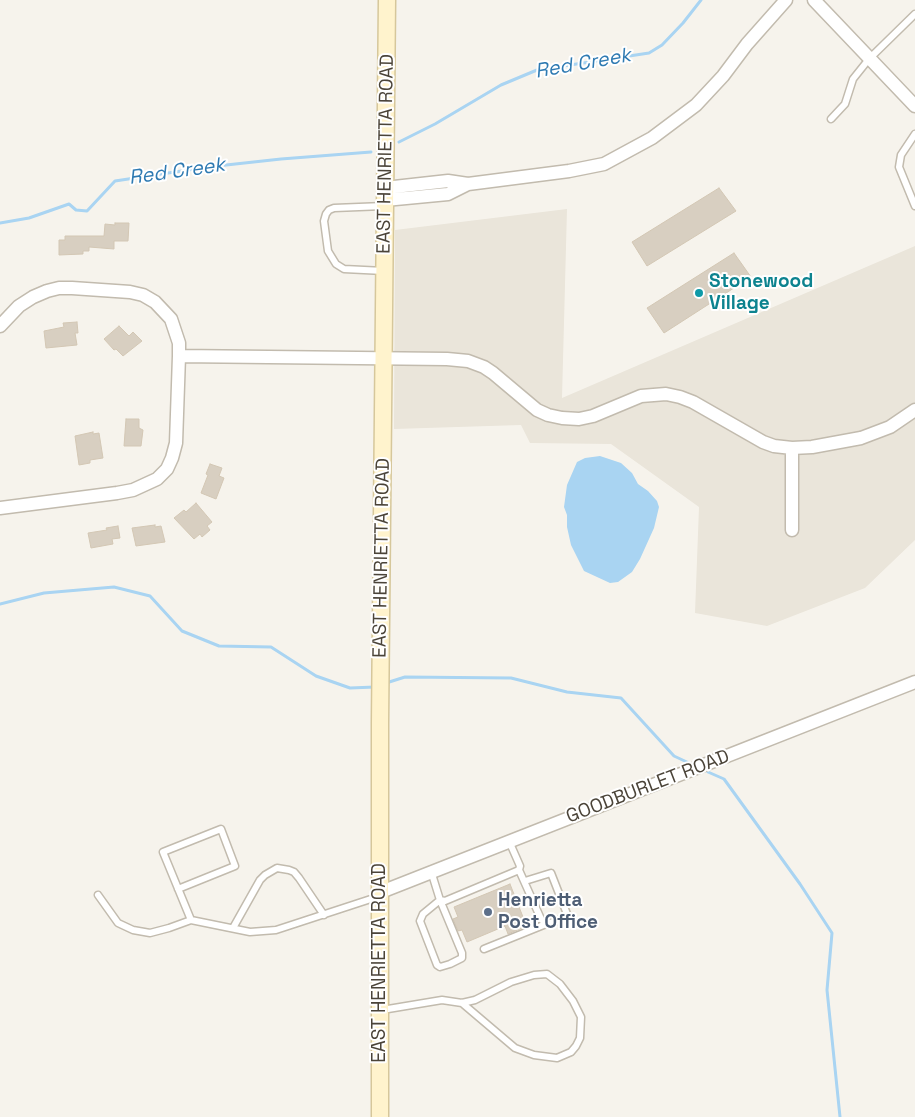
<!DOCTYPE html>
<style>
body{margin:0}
canvas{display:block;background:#f6f3ec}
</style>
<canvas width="915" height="1117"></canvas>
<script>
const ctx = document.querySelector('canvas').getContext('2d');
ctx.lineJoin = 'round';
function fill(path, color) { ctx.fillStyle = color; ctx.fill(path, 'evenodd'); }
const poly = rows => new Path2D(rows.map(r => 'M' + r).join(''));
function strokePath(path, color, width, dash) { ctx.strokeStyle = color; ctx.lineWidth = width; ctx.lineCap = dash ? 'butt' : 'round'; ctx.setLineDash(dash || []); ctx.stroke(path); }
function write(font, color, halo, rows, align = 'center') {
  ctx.font = font + ' "Space Grotesk",sans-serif'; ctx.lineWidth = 4; ctx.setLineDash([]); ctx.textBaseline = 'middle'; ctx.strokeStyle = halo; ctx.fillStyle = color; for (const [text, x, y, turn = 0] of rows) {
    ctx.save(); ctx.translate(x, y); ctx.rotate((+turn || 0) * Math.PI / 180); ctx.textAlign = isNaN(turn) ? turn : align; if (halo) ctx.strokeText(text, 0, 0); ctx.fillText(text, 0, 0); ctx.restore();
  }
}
const residential = poly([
 [567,209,562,398,915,246,915,540,865,588,767,626,695,613,699,507,611,444,530,443,521,425,394,429,395,230]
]);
const water = poly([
 [600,456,621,463,632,473,638,484,648,491,657,501,659,507,654,528,640,559,632,572,618,582,610,583,584,571,571,545,567,527,567,515,564,507,567,485,577,462,585,458]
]);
const stream = poly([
 [399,142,435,124,501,85,537,70,649,53,662,45,683,23,701,0],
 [0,223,29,218,69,204,76,210,87,211,115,181,208,167,281,159,371,152],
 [0,604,44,593,114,587,150,596,182,631,219,646,271,647,316,676,350,688,375,687],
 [386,683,405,677,511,678,567,692,621,698,674,756,689,763],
 [708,772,724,779,800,884,832,933,827,990,840,1117]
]);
const building = poly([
 [719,188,736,211,647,266,632,242,719,188],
 [115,223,129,223,128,241,114,241,114,249,89,247,89,251,83,251,83,254,59,255,59,240,65,240,65,236,104,236,105,224,115,225,115,223],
 [734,253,751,277,664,333,647,308,734,253],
 [77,322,78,333,75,333,77,345,46,348,44,331,64,327,63,323,77,322],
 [119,326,129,336,133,332,142,341,123,356,116,349,114,350,104,339,119,326],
 [126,419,139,419,139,428,143,430,141,446,124,446,126,419],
 [93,432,93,434,99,433,103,458,90,460,90,463,79,465,75,436,93,432],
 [210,464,222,468,219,476,224,478,216,499,201,493,208,475,206,474,210,464],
 [196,503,212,522,207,526,210,530,202,537,200,534,194,539,174,518,184,510,186,512,196,503],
 [155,525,155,527,161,526,165,542,136,546,132,528,155,525],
 [118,526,120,538,112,539,113,544,91,548,88,533,107,530,106,528,118,526],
 [510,884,523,917,518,919,522,928,508,934,505,926,467,942,462,930,458,931,453,919,458,917,454,907,510,884]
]);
const service = poly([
 [831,119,845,104,853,79,869,59,915,14],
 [915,134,901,155,899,167,915,206],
 [384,206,334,208,329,210,326,214,324,221,328,251,336,264,344,269,384,271],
 [509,841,520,866,519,870,541,919,546,924,558,921,567,914,551,873,525,881],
 [431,871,440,900,462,953,462,958,450,964,440,967,437,965,420,921,423,914,440,900,445,901,519,870],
 [178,889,235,866,221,829,163,852,191,920,250,932,276,930,380,896],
 [98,895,118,923,133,930,150,933,169,928,191,920],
 [233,928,260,880,265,875,277,868,289,870,294,872,299,878,324,915],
 [484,949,546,924],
 [382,1010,442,1000,462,1003,475,1000,511,982,534,975,547,974,560,984,573,1001,581,1017,580,1038,576,1046,571,1052,557,1058,534,1055,515,1048,462,1003]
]);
const minor = poly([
 [814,0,915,106],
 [385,188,448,181,468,184,569,171,604,164,652,138,696,105,723,76,747,44,786,0],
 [385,200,448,194,468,184],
 [0,326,19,306,33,297,47,291,59,288,72,288,130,292,143,295,155,302,171,319,179,343,179,356,176,443,172,458,167,469,157,479,133,490,117,493,0,508],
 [179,356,447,359,468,361,484,367,493,373,537,410,548,415,562,418,579,419,593,416,641,396,666,394,680,397,693,402,763,442,774,446,792,448,812,447,861,438,890,427,915,410],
 [792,448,792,530],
 [381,892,915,682]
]);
const secondary = poly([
 [380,1117,380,723,387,0]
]);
const markers = [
 [699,293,5,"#0f9aa8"],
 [488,912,5,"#5c6f8a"]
];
const streetNames = [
 ["EAST HENRIETTA ROAD",386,154,-89],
 ["EAST HENRIETTA ROAD",382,558,-89],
 ["GOODBURLET ROAD",648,787,-21],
 ["EAST HENRIETTA ROAD",380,963,-90]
];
const cultureNames = [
 ["Stonewood",709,282],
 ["Village",709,304]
];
const serviceNames = [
 ["Henrietta",498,901],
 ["Post Office",498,923]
];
const waterNames = [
 ["Red Creek",583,64,-10],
 ["Red Creek",177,172,-8]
];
fill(residential, '#eae5da');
fill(water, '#a9d4f2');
strokePath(stream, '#a9d4f2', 3);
fill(building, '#d8cfc1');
strokePath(building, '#d3c7b4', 1);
strokePath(service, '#c2bbae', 9);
strokePath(minor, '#c2bbae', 15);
strokePath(secondary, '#d6c79b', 19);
strokePath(service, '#fff', 6);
strokePath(minor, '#fff', 12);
strokePath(secondary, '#fff3cd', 16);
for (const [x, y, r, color] of markers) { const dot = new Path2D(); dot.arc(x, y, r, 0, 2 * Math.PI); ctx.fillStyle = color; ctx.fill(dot); strokePath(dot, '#fff', 2); }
write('19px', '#4b4439', '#fff', streetNames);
write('bold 19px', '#0d838f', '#fff', cultureNames, 'left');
write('bold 19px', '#4e5e75', '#fff', serviceNames, 'left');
write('italic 20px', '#2e7ab2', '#fff', waterNames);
</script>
